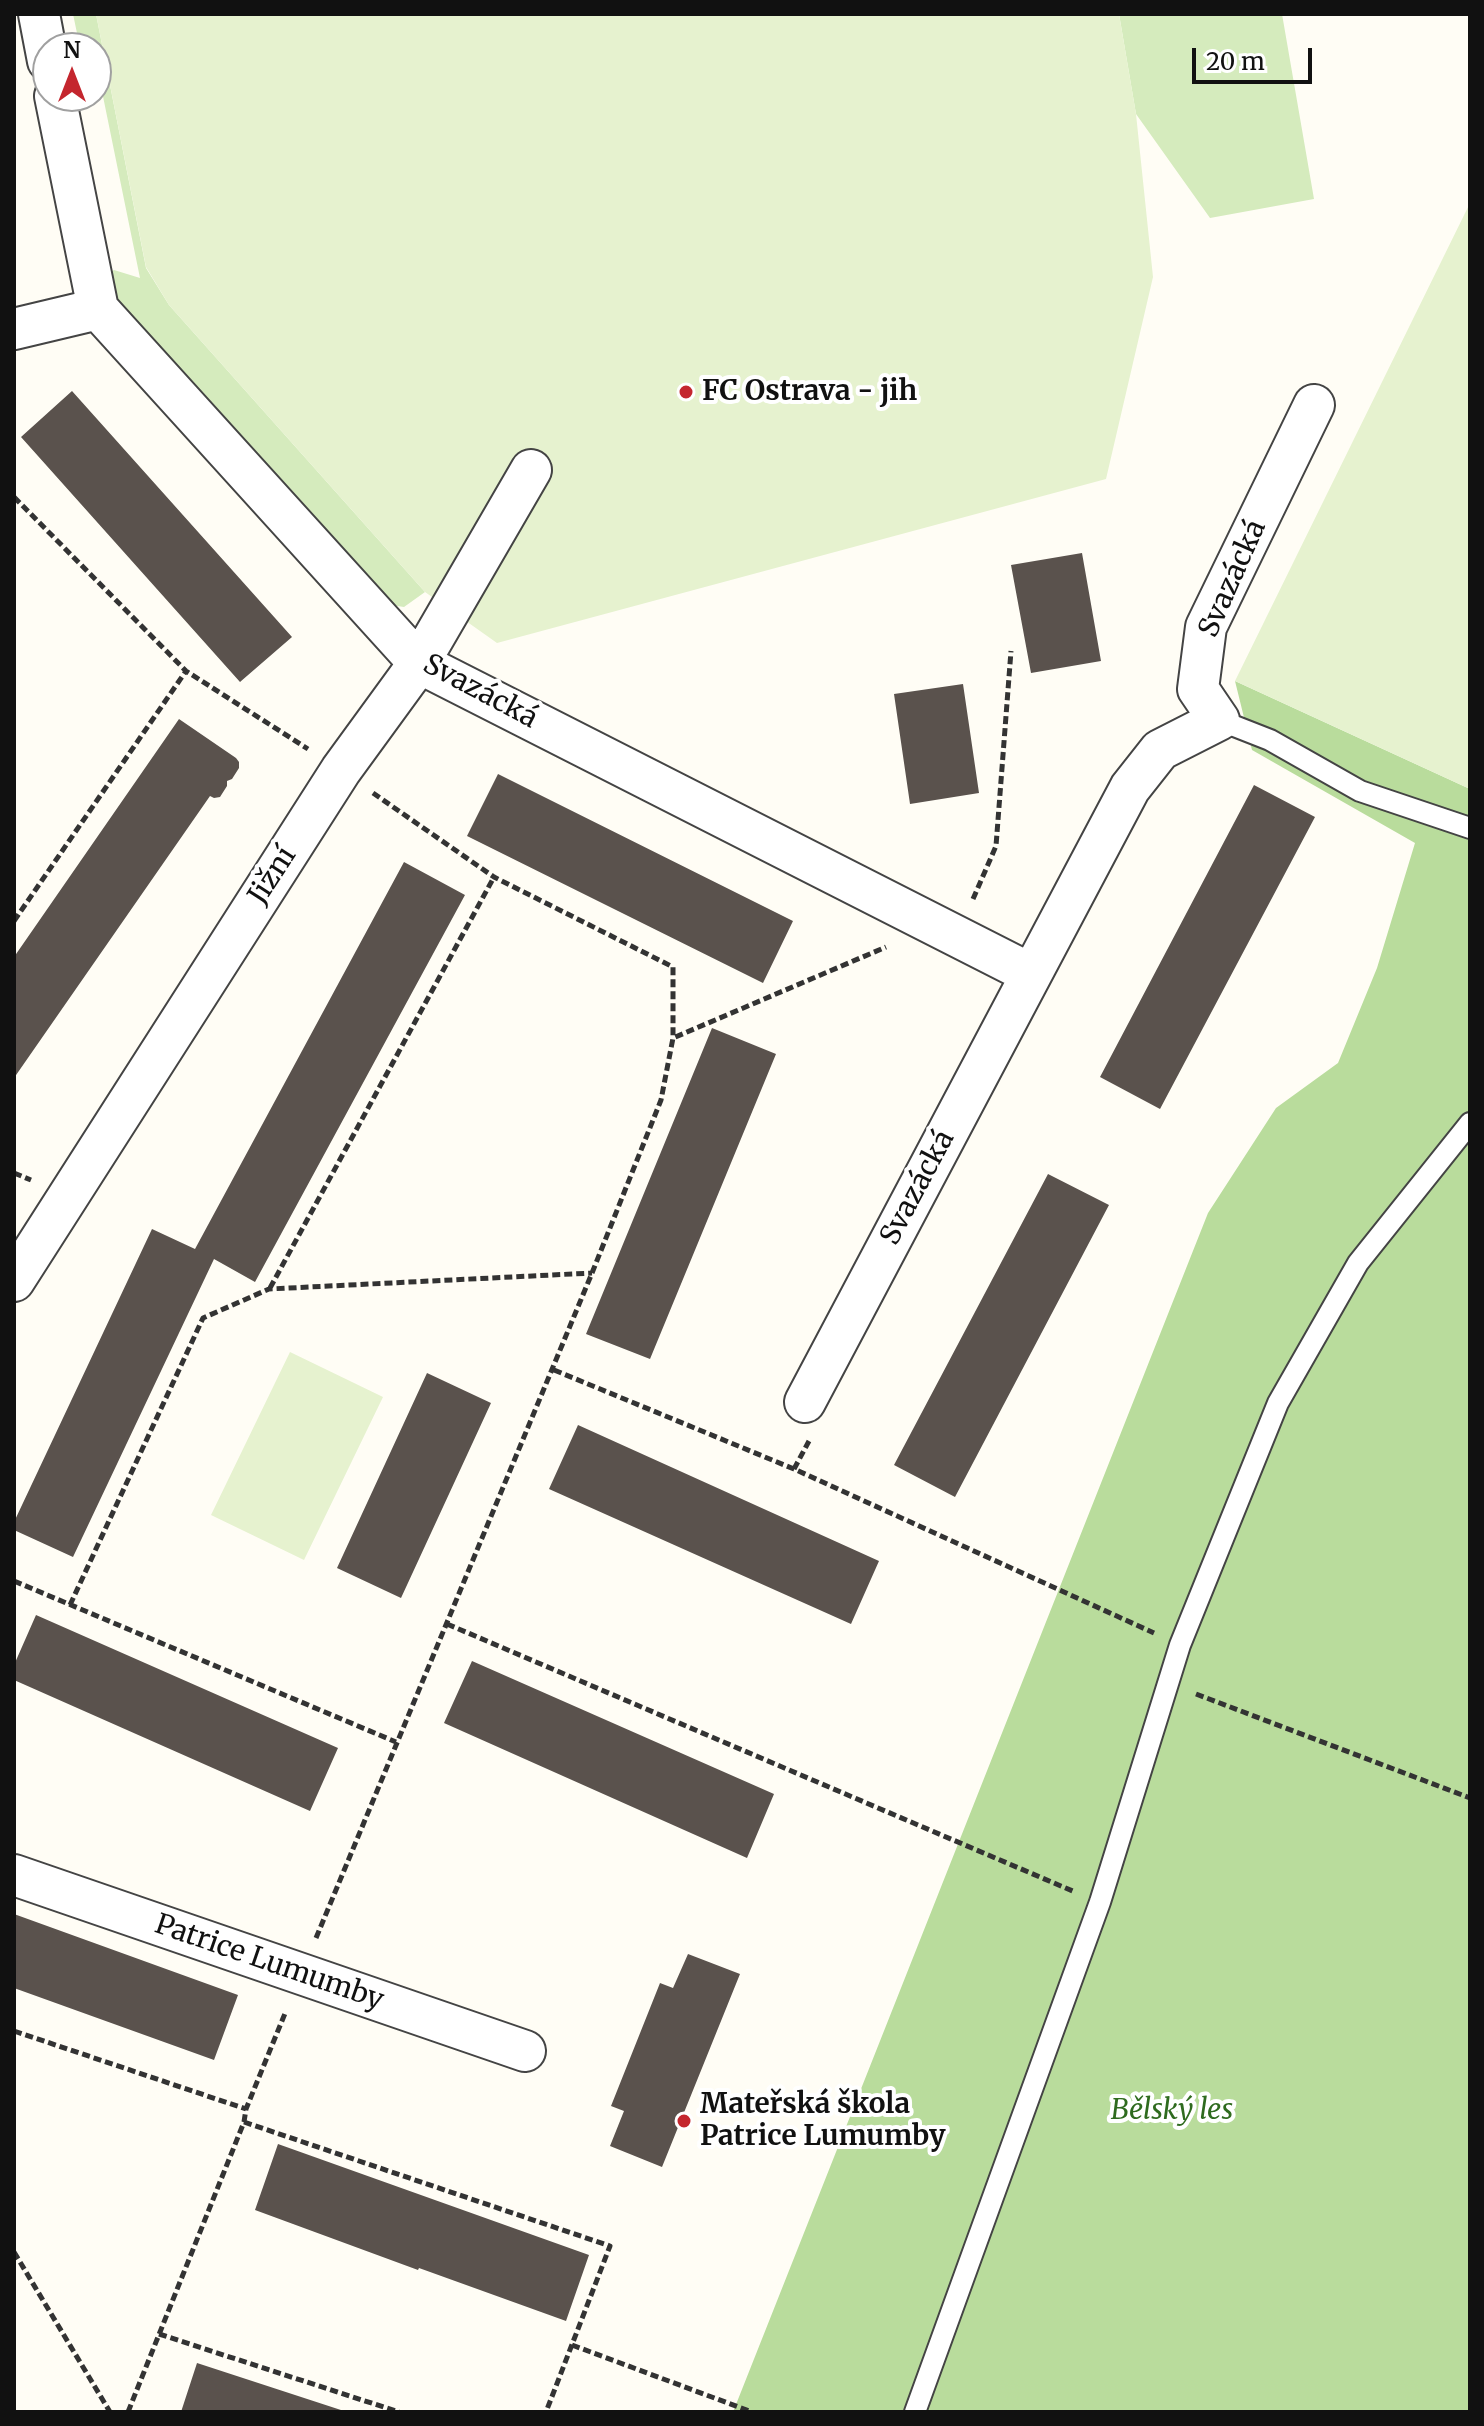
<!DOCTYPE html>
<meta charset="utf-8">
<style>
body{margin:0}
#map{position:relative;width:1484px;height:2426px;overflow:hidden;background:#fffdf5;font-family:Merriweather,serif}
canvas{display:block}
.frame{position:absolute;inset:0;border:16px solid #111;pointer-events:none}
.north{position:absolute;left:32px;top:32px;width:80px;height:80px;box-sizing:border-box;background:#fff;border:2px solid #a0a0a0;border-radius:50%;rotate:0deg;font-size:22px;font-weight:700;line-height:32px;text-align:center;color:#111}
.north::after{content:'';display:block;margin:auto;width:28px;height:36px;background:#c4262e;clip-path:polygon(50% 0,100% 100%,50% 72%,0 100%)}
.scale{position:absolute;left:1192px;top:48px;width:120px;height:36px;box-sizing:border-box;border:4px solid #111;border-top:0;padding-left:10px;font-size:24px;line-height:28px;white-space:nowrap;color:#111;-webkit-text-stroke:6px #fff;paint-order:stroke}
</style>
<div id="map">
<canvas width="1484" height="2426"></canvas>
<div class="frame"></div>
<div class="north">N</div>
<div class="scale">20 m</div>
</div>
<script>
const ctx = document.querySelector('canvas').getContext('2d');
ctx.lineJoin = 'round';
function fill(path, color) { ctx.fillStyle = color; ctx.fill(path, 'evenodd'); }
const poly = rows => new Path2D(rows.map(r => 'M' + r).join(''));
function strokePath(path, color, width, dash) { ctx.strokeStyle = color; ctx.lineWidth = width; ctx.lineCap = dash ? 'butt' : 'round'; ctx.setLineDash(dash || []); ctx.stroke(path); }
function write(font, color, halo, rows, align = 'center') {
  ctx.font = font + ' Merriweather,serif'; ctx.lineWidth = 8; ctx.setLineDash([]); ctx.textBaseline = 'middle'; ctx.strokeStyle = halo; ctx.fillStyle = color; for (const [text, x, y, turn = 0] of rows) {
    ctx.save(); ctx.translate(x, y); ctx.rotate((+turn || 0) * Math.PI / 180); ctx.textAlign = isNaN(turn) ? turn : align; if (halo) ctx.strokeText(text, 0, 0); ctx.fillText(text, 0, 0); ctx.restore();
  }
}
const green = poly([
 [73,14,96,14,146,268,169,305,425,592,404,607,391,605,126,316,110,287,109,273,114,270,140,278,96,62,96,48,93,48,92,42,78,38],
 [1119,14,1282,14,1314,199,1210,218,1136,114]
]);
const forest = poly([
 [1235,681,1470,789,1470,2412,733,2412,1208,1213,1276,1108,1338,1063,1377,968,1415,843,1252,750]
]);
const pitch = poly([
 [96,14,1119,14,1136,114,1153,277,1106,479,497,643,425,592,169,305,146,267],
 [1470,203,1470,789,1235,681],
 [290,1352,383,1397,304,1560,211,1515]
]);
const building = poly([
 [72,391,292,637,240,682,21,437],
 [1082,553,1101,661,1031,673,1011,565],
 [963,684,979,793,910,804,894,694],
 [179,719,236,758,239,762,239,768,232,779,227,781,227,786,220,797,214,798,210,796,14,1078,14,957],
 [498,774,793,921,763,983,467,836],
 [1254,785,1315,817,1160,1109,1100,1077],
 [404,862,465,895,255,1282,214,1259,73,1557,14,1530,14,1522,152,1229,195,1249],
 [712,1028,776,1054,650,1359,586,1334],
 [1048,1174,1109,1205,955,1497,894,1465],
 [427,1373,491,1403,401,1598,337,1568],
 [578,1425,879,1561,851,1624,549,1489],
 [36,1615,338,1748,310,1811,14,1680,14,1665],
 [472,1661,774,1794,747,1858,444,1723],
 [14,1914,238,1995,214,2060,14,1988],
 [688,1954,740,1974,662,2167,610,2146,624,2111,611,2106,660,1983,673,1988],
 [278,2144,589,2255,566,2321,419,2268,418,2270,255,2210],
 [197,2363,344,2411,344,2412,181,2412]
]);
const path = poly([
 [14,497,186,671,308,749],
 [373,793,494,877,673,967,673,1038],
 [973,899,996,846,1011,651],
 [14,921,186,671],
 [14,1173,31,1180],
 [270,1288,494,877],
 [554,1370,794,1469,1154,1633],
 [794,1469,809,1441],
 [14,1581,396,1742],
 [70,1605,203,1318,269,1289,592,1273],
 [447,1624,1075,1892],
 [1196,1694,1470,1798],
 [316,1938,592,1273,661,1100,673,1038,886,947],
 [14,2031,246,2109],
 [244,2122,610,2246,546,2412],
 [14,2252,110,2412],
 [159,2334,399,2412],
 [572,2345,752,2412],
 [128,2412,244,2122,246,2109,286,2011]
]);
const service = poly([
 [1219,720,1270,740,1360,791,1470,828],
 [915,2412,1100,1902,1180,1645,1278,1403,1358,1263,1470,1123]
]);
const minor = poly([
 [39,14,48,61],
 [55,96,98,309,419,663,1031,974],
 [14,329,98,309],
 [14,1281,341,770,419,663,531,470],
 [805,1402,1130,788,1160,750,1219,720,1198,689,1206,627,1314,405],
 [14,1875,525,2051]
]);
const markers = [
 [686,392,8,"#c4262e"],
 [684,2121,8,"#c4262e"]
];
const poiNames = [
 ["FC Ostrava - jih",702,392],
 ["Mateřská škola",700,2105],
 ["Patrice Lumumby",700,2137]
];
const streetNames = [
 ["Svazácká",1233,579,-66],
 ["Svazácká",480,692,28],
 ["Jižní",273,876,-57],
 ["Svazácká",918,1188,-62],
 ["Patrice Lumumby",269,1963,19]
];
const parkNames = [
 ["Bělský les",1172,2111]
];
fill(green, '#d5ebbd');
fill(forest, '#b9dc9c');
fill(pitch, '#e6f2cf');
fill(building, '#5a524d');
strokePath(service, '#444', 24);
strokePath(minor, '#444', 44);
strokePath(path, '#333', 5, [8, 4]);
strokePath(service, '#fff', 20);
strokePath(minor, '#fff', 40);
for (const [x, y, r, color] of markers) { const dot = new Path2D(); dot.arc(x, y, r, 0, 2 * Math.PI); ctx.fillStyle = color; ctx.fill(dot); strokePath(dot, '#fff', 3); }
write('bold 28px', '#111', '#fff', poiNames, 'left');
write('28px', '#111', '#fff', streetNames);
write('italic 28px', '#2f6b1f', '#fff', parkNames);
</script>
